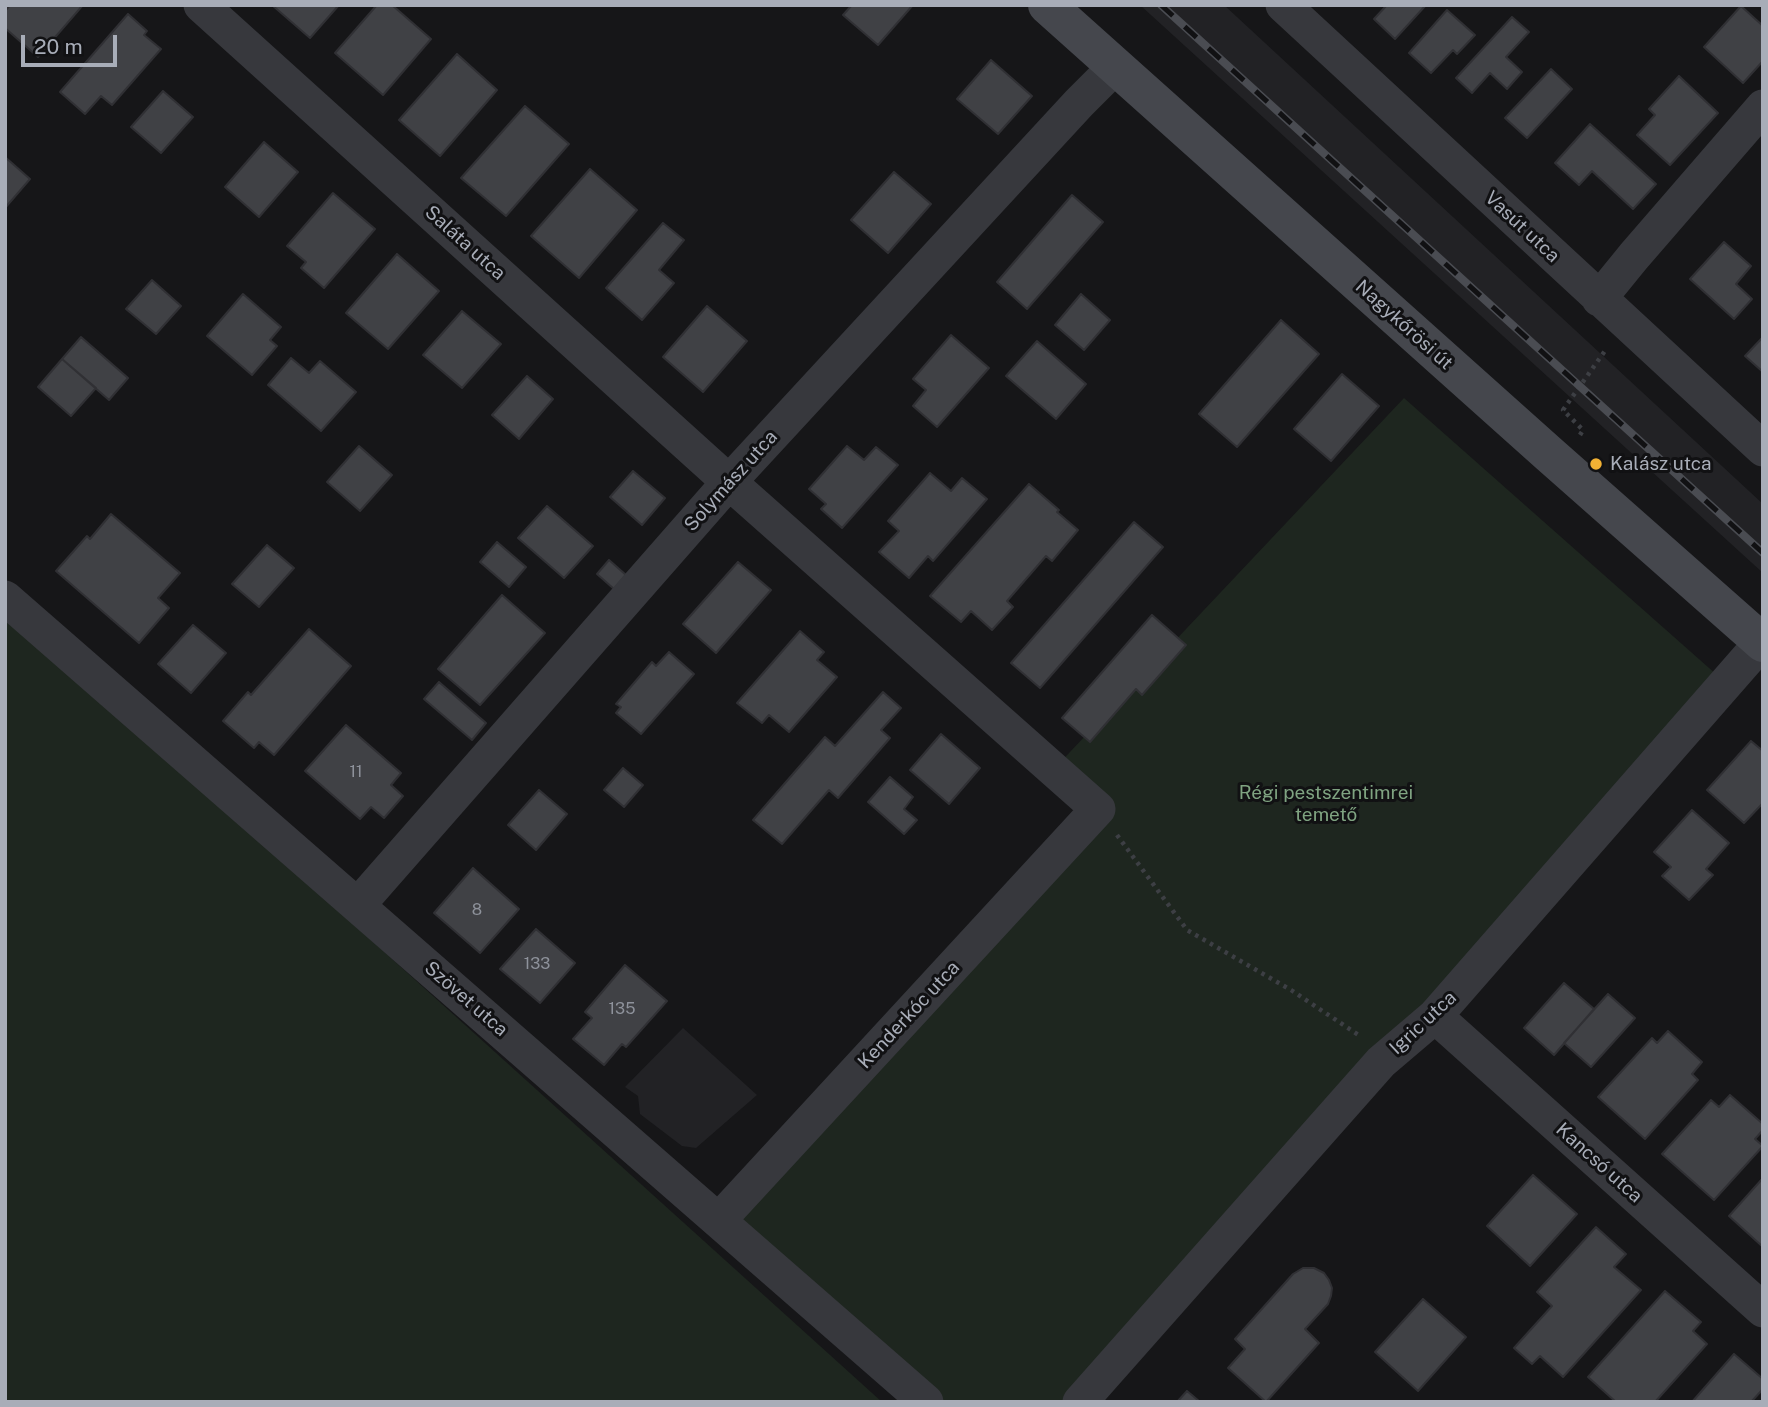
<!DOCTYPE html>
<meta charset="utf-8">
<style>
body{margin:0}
#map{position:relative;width:1768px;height:1407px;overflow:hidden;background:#161618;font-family:"Public Sans",sans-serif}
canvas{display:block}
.frame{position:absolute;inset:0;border:7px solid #a8adb8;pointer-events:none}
.scale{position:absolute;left:21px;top:35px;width:96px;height:32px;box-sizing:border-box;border:4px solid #a8adb8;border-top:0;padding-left:9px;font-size:21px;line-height:24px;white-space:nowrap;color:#a8adb8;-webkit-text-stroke:5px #111113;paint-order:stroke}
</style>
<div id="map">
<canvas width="1768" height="1407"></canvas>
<div class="frame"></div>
<div class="scale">20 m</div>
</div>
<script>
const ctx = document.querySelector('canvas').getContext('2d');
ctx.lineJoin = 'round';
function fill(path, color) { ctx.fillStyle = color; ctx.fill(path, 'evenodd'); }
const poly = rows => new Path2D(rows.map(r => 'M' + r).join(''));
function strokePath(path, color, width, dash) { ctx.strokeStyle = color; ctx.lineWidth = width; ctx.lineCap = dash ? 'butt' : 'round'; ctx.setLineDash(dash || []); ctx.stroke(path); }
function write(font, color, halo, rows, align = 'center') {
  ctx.font = font + ' "Public Sans",sans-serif'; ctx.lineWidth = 6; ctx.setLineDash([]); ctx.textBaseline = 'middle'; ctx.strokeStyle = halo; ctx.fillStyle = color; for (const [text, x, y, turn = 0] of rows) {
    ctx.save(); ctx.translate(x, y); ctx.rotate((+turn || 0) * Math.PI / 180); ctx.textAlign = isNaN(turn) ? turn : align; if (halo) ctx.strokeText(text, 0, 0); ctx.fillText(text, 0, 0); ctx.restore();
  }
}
const built = poly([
 [1140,5,1224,5,1763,504,1763,573],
 [683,1028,757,1095,696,1148,682,1146,640,1114,638,1096,625,1087]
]);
const green = poly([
 [1404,398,1726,683,1080,1402,926,1402,719,1220,1098,810,1053,770],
 [5,609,882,1402,5,1402]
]);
const building = poly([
 [10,5,83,5,38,57,5,28,5,11,10,5],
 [272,5,339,5,310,38,272,5],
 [377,5,392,5,431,39,383,95,335,53,377,5],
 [852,5,913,5,878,45,843,15,852,5],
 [1387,5,1426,5,1395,39,1374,19,1387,5],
 [1741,6,1763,26,1763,61,1743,83,1704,47,1741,6],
 [1447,10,1475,35,1457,54,1453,50,1431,73,1409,53,1447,10],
 [128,14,147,31,144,35,161,49,112,105,101,96,85,114,60,92,128,14],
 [1512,17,1529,32,1506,57,1522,72,1507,89,1490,73,1472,93,1456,78,1512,17],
 [457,54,497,90,440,156,399,120,457,54],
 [991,60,1032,96,998,134,957,99,991,60],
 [1551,69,1572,89,1527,138,1505,118,1551,69],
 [1679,76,1718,113,1670,165,1637,135,1655,115,1649,109,1679,76],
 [163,91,193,117,161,153,131,127,163,91],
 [525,106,569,144,506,216,461,178,525,106],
 [1590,124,1656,184,1633,209,1592,171,1579,185,1555,163,1590,124],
 [264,142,298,172,259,217,225,187,264,142],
 [5,157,30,179,5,208,5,157],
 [590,169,637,210,579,278,531,236,590,169],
 [894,172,931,204,888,253,851,220,894,172],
 [333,193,375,229,324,288,301,268,306,262,287,246,333,193],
 [1072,195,1103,222,1027,309,997,282,1072,195],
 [663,223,684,240,659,270,674,283,642,320,606,288,663,223],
 [1724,242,1751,266,1736,284,1752,299,1734,319,1690,279,1724,242],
 [397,254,439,291,388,349,346,313,397,254],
 [152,280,181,306,156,334,126,309,152,280],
 [243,294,281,327,270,340,277,346,252,375,207,336,243,294],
 [1081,294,1110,320,1084,350,1055,325,1081,294],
 [707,306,747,341,703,392,663,357,707,306],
 [462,311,501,344,462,388,423,355,462,311],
 [1281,320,1319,354,1237,447,1199,414,1281,320],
 [951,335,989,368,937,427,913,406,926,390,913,379,951,335],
 [81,337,128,378,109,400,62,359,81,337],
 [1763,337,1763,372,1745,356,1763,337],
 [1037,341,1086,384,1056,419,1006,376,1037,341],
 [291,358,309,373,320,361,356,392,321,431,268,385,291,358],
 [62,359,96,388,71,416,38,387,62,359],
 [1342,374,1379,406,1331,461,1294,429,1342,374],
 [527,376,553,399,519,439,492,415,527,376],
 [359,446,392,475,360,511,327,482,359,446],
 [847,446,864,460,876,447,898,465,842,528,821,509,826,504,809,489,847,446],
 [633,471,665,498,642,525,610,497,633,471],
 [930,473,951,491,962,478,987,499,933,561,928,556,909,578,879,552,899,531,888,521,930,473],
 [1029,484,1059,510,1057,512,1078,530,1052,561,1046,556,1007,601,1013,607,992,630,971,611,961,622,930,596,1029,484],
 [547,506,593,546,564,578,518,538,547,506],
 [111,514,180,573,158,598,169,608,139,643,56,571,87,536,90,539,111,514],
 [1134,522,1163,547,1040,688,1011,663,1134,522],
 [497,542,526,567,509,587,480,562,497,542],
 [267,545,294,568,259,607,232,584,267,545],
 [609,560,626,575,614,589,597,574,609,560],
 [738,562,771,590,716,653,683,624,738,562],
 [502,595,545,633,480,705,438,669,502,595],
 [1152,615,1186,645,1142,695,1136,689,1090,742,1062,718,1152,615],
 [193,625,226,653,191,693,158,664,193,625],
 [309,629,351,666,274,755,259,742,254,748,223,721,248,692,251,695,309,629],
 [800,631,824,652,817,660,837,677,789,732,769,715,762,723,737,703,800,631],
 [669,652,694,674,641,734,616,713,621,707,616,704,652,662,656,666,669,652],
 [439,682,486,723,472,740,424,699,439,682],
 [883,692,901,708,881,730,890,738,838,798,829,790,782,844,753,820,825,737,835,746,883,692],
 [346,725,401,773,391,785,403,796,384,818,371,807,360,819,305,771,346,725],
 [941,734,980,768,949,804,910,770,941,734],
 [1751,741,1763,751,1763,803,1744,823,1707,790,1751,741],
 [623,768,643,785,624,807,604,790,623,768],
 [890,777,913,797,904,809,917,820,904,834,868,802,890,777],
 [539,790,567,814,536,850,508,825,539,790],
 [1692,810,1729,843,1706,869,1713,875,1689,900,1662,876,1671,867,1654,852,1692,810],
 [473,868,519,909,480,953,434,913,473,868],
 [536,929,575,963,540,1003,500,969,536,929],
 [625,965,667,1001,626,1047,622,1044,604,1065,573,1039,592,1018,585,1012,625,965],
 [1564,983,1594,1009,1554,1055,1524,1028,1564,983],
 [1608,994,1635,1018,1591,1067,1564,1043,1608,994],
 [1668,1031,1702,1062,1692,1074,1698,1080,1645,1139,1598,1097,1652,1038,1657,1043,1668,1031],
 [1730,1095,1763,1124,1763,1130,1755,1139,1763,1146,1714,1200,1662,1154,1711,1100,1719,1107,1730,1095],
 [1533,1175,1577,1214,1530,1266,1487,1226,1533,1175],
 [1763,1178,1763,1247,1729,1216,1763,1178],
 [1596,1227,1626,1254,1614,1267,1641,1290,1563,1377,1540,1356,1532,1364,1514,1348,1552,1306,1537,1292,1596,1227],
 [1303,1268,1314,1268,1324,1273,1329,1280,1332,1288,1331,1296,1328,1304,1305,1329,1319,1343,1266,1402,1228,1368,1245,1349,1235,1339,1293,1274,1303,1268],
 [1665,1291,1701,1322,1693,1331,1707,1344,1655,1402,1616,1402,1588,1377,1665,1291],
 [1423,1299,1466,1337,1418,1391,1375,1352,1423,1299],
 [1734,1354,1763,1379,1763,1389,1751,1402,1692,1402,1734,1354],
 [1187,1391,1193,1396,1200,1402,1177,1402,1187,1391]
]);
const path = poly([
 [1580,435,1583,430,1563,410,1607,348],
 [1117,835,1187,930,1291,990,1360,1036]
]);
const minor = poly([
 [201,5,729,482,1098,809,719,1220],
 [1283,5,1763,449],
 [1599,299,1634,256,1763,107],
 [5,598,926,1402],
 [358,905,729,482,1079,103,1115,67],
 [1435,1016,1763,1310],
 [1080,1402,1381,1062,1435,1016,1762,642]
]);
const secondary = poly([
 [1047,5,1549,454,1763,643]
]);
const rail = poly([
 [1161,5,1763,553]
]);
const markers = [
 [1596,464,7,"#f2b134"]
];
const numberNames = [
 ["11",356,772],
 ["8",477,910],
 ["133",537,964],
 ["135",622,1009]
];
const streetNames = [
 ["Vasút utca",1522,227,43],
 ["Saláta utca",465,243,42],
 ["Nagykőrösi út",1404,325,42],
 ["Solymász utca",731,481,-48],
 ["Szövet utca",466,999,41],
 ["Kenderkóc utca",909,1015,-47],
 ["Igric utca",1423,1023,-43],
 ["Kancsó utca",1599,1163,42]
];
const poiNames = [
 ["Kalász utca",1610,464]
];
const parkNames = [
 ["Régi pestszentimrei",1326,793],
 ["temető",1326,815]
];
fill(built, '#222225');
fill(green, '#1e261f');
fill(building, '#404145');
strokePath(building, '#303034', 2);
strokePath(path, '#3d3f44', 4.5, [3.5, 5]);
strokePath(minor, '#37383d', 35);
strokePath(secondary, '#45474d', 38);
strokePath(rail, '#4a4c52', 8);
strokePath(rail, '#111113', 5, [16]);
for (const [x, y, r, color] of markers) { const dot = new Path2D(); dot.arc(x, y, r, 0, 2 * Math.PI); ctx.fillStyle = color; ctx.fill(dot); strokePath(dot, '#111113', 2.5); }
write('16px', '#8e929b', null, numberNames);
write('19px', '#a8adb8', '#111113', streetNames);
write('19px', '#a8adb8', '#111113', poiNames, 'left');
write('19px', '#7fa381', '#111113', parkNames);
</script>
